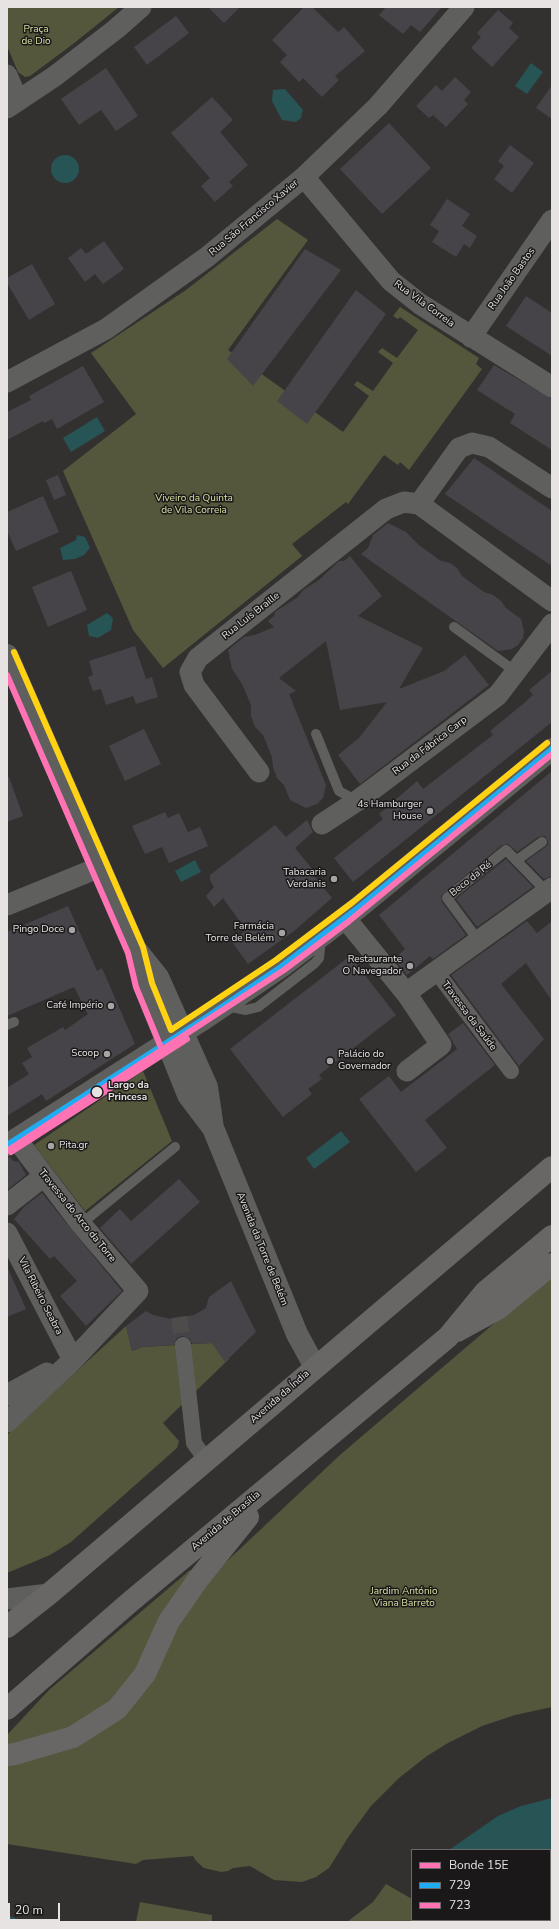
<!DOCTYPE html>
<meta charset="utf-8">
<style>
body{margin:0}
#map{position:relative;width:559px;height:1929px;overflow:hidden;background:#33312f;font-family:"Nunito Sans",sans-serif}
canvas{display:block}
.frame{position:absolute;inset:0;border:8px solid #e6e3e2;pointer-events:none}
.legend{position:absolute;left:411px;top:1849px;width:140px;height:72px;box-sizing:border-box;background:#1a1818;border:1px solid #6c6969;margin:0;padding:5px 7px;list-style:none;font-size:12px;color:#e6e3e2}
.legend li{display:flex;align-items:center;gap:8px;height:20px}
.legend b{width:20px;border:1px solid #6c6969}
.scale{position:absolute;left:8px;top:1903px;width:52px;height:18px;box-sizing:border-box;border:2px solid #e6e3e2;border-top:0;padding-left:5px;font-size:12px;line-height:14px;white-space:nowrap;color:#e6e3e2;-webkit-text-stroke:3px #1a1818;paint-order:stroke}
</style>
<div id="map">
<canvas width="559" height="1929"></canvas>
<div class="frame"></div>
<ul class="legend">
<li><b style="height:5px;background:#ff73b4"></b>Bonde 15E</li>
<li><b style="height:5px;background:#20acf2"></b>729</li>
<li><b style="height:5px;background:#ff73b4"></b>723</li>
</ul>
<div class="scale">20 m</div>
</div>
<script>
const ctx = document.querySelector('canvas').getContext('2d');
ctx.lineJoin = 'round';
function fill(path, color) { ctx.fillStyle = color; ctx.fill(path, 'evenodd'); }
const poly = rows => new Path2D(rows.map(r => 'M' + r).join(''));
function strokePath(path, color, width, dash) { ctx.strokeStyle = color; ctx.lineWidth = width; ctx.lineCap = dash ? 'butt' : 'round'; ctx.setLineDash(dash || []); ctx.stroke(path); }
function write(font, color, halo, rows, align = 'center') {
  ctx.font = font + ' "Nunito Sans",sans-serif'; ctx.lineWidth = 3; ctx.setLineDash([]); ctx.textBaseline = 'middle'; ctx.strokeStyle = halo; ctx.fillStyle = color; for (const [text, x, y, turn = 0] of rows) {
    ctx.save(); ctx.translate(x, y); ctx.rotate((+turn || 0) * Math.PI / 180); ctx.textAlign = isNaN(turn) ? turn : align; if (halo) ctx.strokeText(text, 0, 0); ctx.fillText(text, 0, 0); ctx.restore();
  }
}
const green = poly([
 [7,7,119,7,73,44,30,76,25,77,18,72,7,46],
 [277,219,308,240,228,350,343,432,369,396,354,385,357,381,373,391,393,363,378,352,382,348,397,358,418,330,400,317,398,319,393,316,400,307,479,358,476,364,482,369,409,470,400,462,398,465,384,455,348,504,346,502,292,544,302,556,163,668,133,630,63,471,136,414,91,353,186,290],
 [143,1071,172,1141,85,1211,34,1145],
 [552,1274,552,1707,515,1715,482,1726,448,1743,427,1756,399,1778,371,1806,349,1836,329,1868,316,1877,302,1882,274,1880,250,1866,233,1868,228,1871,221,1872,204,1868,196,1861,193,1856,143,1860,136,1864,7,1844,7,1735,49,1690,190,1570,209,1582,226,1562,341,1454],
 [126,1326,132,1351,142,1347,212,1343,222,1357,229,1359,163,1423,179,1441,177,1448,71,1542,50,1555,7,1573,7,1435],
 [386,1884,412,1899,412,1920,432,1920,433,1922,347,1922,373,1902],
 [140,1902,212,1915,212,1922,136,1922]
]);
const water = poly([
 [531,63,543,72,527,94,515,86],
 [285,89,303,110,301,118,296,122,282,120,272,101,273,90],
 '51 169a14 14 0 1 1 28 0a14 14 0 1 1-28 0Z',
 [97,417,105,431,71,452,63,438],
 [77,535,85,537,90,548,84,555,75,559,63,560,60,548,76,540],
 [107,613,113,618,111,630,98,638,89,636,87,625],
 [195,860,201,872,181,882,175,871],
 [341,1131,350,1142,314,1169,306,1158],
 [552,1798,552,1922,450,1922,449,1920,550,1920,550,1850,449,1850,498,1816,521,1806],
 [7,1915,26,1922,7,1922]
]);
const building = poly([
 [208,7,240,7,224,23],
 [304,7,312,7,338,32,344,27,365,51,335,76,339,80,322,97,303,78,299,82,280,62,287,55,272,40],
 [386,7,442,7,420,32,411,25,403,34,379,15],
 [498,10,513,23,509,28,519,37,492,67,471,48,481,37,477,33],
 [176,16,189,33,147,65,134,47],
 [106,68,138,116,116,131,101,110,79,125,61,99],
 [455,77,471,92,464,100,468,104,446,127,433,115,429,118,416,106,436,85,442,91],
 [552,85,552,119,536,108],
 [212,97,233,120,220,132,248,165,229,182,233,186,215,202,201,186,210,178,171,133],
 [389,123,431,168,382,214,340,169],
 [510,145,534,163,512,193,494,179,504,166,498,161],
 [447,199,470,214,462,226,477,236,470,248,464,244,456,257,432,242,439,231,430,225],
 [104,241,124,269,103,284,95,274,85,282,68,258,81,248,86,254],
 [305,249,341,270,253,386,227,359],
 [32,264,55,304,29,320,7,283,7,278],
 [356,290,386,314,307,424,277,401],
 [526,296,552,313,552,356,506,326],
 [494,365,552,399,552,450,510,423,515,414,477,390],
 [83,366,104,402,57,429,52,419,44,423,43,421,7,440,7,412,31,400,29,396],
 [474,458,552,511,552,566,445,494],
 [58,475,66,495,54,500,46,480],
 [43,496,59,532,16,551,7,531,7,512],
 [388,523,406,532,419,545,441,561,450,563,457,568,462,576,484,592,493,595,501,601,506,608,521,619,524,631,523,638,518,645,512,649,498,651,361,554,368,548,373,535],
 [350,556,382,596,358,616,423,648,399,689,444,671,465,655,489,685,360,784,338,755,359,738,387,702,340,710,326,641,279,678,296,691,289,694,326,785,323,798,317,804,306,808,290,800,284,785,277,778,273,767,272,757,263,735,255,727,251,716,251,705,242,684,232,669,228,650,244,637,255,635,274,627,268,621,274,616,275,612,298,597,303,590,319,580,339,561,344,561],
 [71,571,87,610,48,627,32,587],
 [135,646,146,679,152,677,158,697,136,704,133,696,106,705,101,689,93,691,88,677,93,675,89,661],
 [552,671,552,722,353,882,334,858,383,819,379,814,417,781,423,789,493,735,490,731,523,704,533,695,529,690],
 [144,729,161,764,125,781,109,746],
 [552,771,552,876,544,879,526,861,548,845,548,841,545,836,538,837,517,852,508,844,502,845,441,896,442,902,466,935,433,959,430,956,407,975,394,959,405,949,379,915],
 [7,777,9,777,23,816,7,822],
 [165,812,168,818,179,813,188,832,200,827,208,846,169,863,162,847,145,854,132,826],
 [307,820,313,832,295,848,313,870,311,872,332,898,294,931,248,964,232,942,246,930,223,898,214,907,206,896,214,887,210,880,210,875,275,825,286,837],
 [506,859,533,887,477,927,456,899],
 [68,906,97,971,102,968,135,1044,46,1101,42,1094,7,1116,7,1088,29,1074,22,1063,32,1057,27,1048,63,1027,65,1030,88,1014,74,987,7,1016,7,932],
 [527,921,537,933,552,921,552,1001,526,963,501,984,544,1039,519,1066,451,975],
 [350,956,396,1015,319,1075,322,1079,308,1089,312,1094,283,1117,230,1049],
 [463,1023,495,1065,425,1120,447,1148,416,1172,359,1099,389,1076,401,1092,457,1049,448,1034],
 [7,1157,10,1157,13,1161,19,1162,26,1175,7,1190],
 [179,1179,200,1202,131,1264,100,1228,120,1209,131,1221],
 [42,1193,122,1291,86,1326,60,1296,77,1281,54,1256,50,1259,14,1219,24,1207],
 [7,1266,26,1309,7,1317],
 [231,1281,256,1332,225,1362,212,1343,192,1344,190,1339,182,1336,177,1338,174,1345,142,1347,132,1351,126,1326,146,1311,153,1315,171,1319,194,1315,206,1308,209,1297]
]);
const pedestrianTunnel = poly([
 [179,1317,183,1345]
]);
const service = poly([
 [454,627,516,672],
 [316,734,339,791,357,801],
 [517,860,542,842],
 [478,940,447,898,506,850,547,892],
 [227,1006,246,1010,258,1007,315,963,319,958,321,939],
 [7,1025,14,1022],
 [81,1224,175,1147]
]);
const pedestrian = poly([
 [436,971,511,1071],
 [183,1345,194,1443,206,1460]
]);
const minor = poly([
 [7,75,18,101],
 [7,108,55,76,116,29,141,7],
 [304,177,391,281,420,304,552,387],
 [471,337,552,220],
 [7,382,106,329,207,257,304,177,378,106,464,7],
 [419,504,459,448,472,443,489,447,552,488],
 [259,772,194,685,190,672,198,658,386,509,404,502,419,504,552,601],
 [322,824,357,801,498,695,552,624],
 [7,905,100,867],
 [345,918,406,993,441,1045,407,1071],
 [406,993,552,888],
 [7,1205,44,1176],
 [7,1233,73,1360],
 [7,1395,47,1373],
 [7,1422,73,1360,138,1291,81,1224,17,1140],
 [7,1599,49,1594]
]);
const tertiary = poly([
 [7,655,136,950,144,985,188,1095,213,1128],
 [138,952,158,977,207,1087,213,1128,297,1334,315,1367],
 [7,1145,207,1017,281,967,358,908,552,749]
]);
const primary = poly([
 [457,1331,499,1308,552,1264],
 [7,1627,49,1594,552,1167],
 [7,1709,130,1602,448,1337,485,1292,552,1236],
 [7,1755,15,1754,73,1737,117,1709,145,1674,169,1621,199,1578,248,1517]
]);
const bus1 = poly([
 [7,1145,207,1017,281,967,358,908,552,749]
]);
const bus2 = poly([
 [7,675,128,953,136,987,160,1045],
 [11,1152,187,1039]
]);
const bus3 = poly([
 [14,652,143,947,152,983,171,1030,276,960,353,902,547,743]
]);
const tram1 = poly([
 [7,1151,284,970,348,922,552,754]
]);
const markers = [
 [430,811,4,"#a7a5a3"],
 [334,879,4,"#a7a5a3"],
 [72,930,4,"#a7a5a3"],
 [282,933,4,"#a7a5a3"],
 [410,966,4,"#a7a5a3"],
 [111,1006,4,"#a7a5a3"],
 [107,1054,4,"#a7a5a3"],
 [330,1061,4,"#a7a5a3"],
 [97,1092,6,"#e6e3e2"],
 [51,1146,4,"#a7a5a3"]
];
const parkNames = [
 ["Praça",36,30],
 ["de Dio",36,42],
 ["Viveiro da Quinta",194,499],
 ["de Vila Correia",194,511],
 ["Jardim António",404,1592],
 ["Viana Barreto",404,1604]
];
const streetNames = [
 ["Rua São Francisco Xavier",254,218,-40],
 ["Rua João Bastos",512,279,-55],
 ["Rua Vila Correia",424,304,36],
 ["Rua Luís Braille",251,616,-38],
 ["Rua da Fábrica Carp",430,746,-37],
 ["Beco da Ré",471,879,-38],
 ["Travessa da Saúde",469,1016,53],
 ["Travessa do Arco da Torre",77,1216,51],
 ["Avenida da Torre de Belém",262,1249,68],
 ["Vila Ribeiro Seabra",40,1296,63],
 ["Avenida da Índia",280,1397,-41],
 ["Avenida de Brasília",226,1521,-40]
];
const poiNames = [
 ["4s Hamburger",422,805],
 ["House",422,817],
 ["Tabacaria",326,873],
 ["Verdanis",326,885],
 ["Farmácia",274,927],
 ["Torre de Belém",274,939],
 ["Pingo Doce",64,930],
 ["Restaurante",402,960],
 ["O Navegador",402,972],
 ["Café Império",103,1006],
 ["Scoop",99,1054],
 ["Palácio do",338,1055,"left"],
 ["Governador",338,1067,"left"],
 ["Pita.gr",59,1146,"left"]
];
const stopNames = [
 ["Largo da",108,1086],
 ["Princesa",108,1098]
];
fill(green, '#54573c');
fill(water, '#275454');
fill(building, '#474449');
strokePath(pedestrianTunnel, '#4e4c4a', 16, [16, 8]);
strokePath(service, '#5f5f5e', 10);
strokePath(pedestrian, '#5f5f5e', 16);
strokePath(minor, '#5f5f5e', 21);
strokePath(tertiary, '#5f5f5e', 22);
strokePath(primary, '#696766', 22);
strokePath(bus1, '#20acf2', 6);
strokePath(bus2, '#ff73b4', 6);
strokePath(bus3, '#ffd214', 6);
strokePath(tram1, '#ff73b4', 6);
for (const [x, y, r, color] of markers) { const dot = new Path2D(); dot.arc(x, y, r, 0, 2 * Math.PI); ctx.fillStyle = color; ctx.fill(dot); strokePath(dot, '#1a1818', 1.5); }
write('10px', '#d8e1a2', '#1a1818', parkNames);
write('10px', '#e6e3e2', '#1a1818', streetNames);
write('10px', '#e6e3e2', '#1a1818', poiNames, 'right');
write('bold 10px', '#e6e3e2', '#1a1818', stopNames, 'left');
</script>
